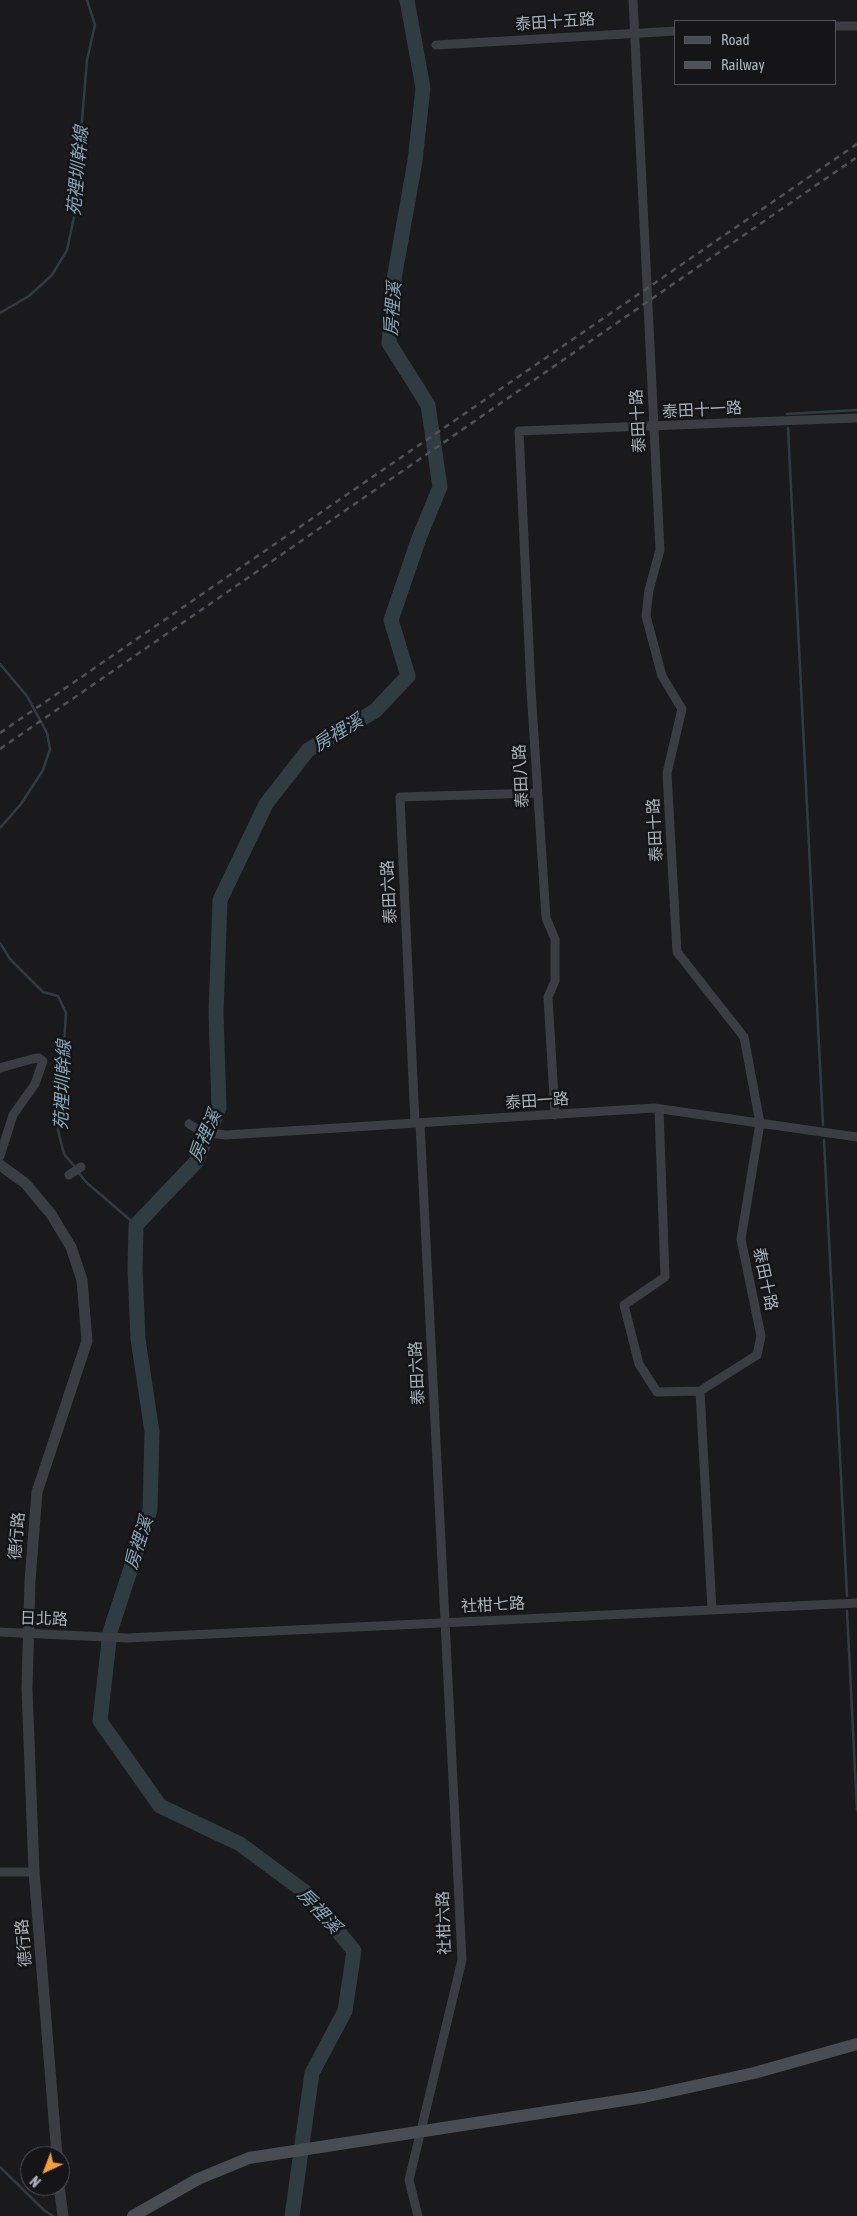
<!DOCTYPE html>
<meta charset="utf-8">
<style>
body{margin:0}
#map{position:relative;width:857px;height:2216px;overflow:hidden;background:#1a1a1d;font-family:"Asap Condensed",sans-serif}
canvas{display:block}
.legend{position:absolute;left:674px;top:20px;width:162px;height:65px;box-sizing:border-box;background:#151518;border:1px solid #52545a;margin:0;padding:6px 9px;list-style:none;font-size:15px;color:#adb3bc}
.legend li{display:flex;align-items:center;gap:10px;height:25px}
.legend b{width:25px;border:1px solid #52545a}
.north{position:absolute;left:20px;top:2146px;width:50px;height:50px;box-sizing:border-box;background:#151518;border:1px solid #52545a;border-radius:50%;rotate:223deg;font-size:14px;font-weight:700;line-height:20px;text-align:center;color:#adb3bc}
.north::after{content:'';display:block;margin:auto;width:18px;height:22px;background:#f49e3a;clip-path:polygon(50% 0,100% 100%,50% 72%,0 100%)}
</style>
<div id="map">
<canvas width="857" height="2216"></canvas>
<ul class="legend">
<li><b style="height:6px;background:#494c52"></b>Road</li>
<li><b style="height:6px;background:#4e5157"></b>Railway</li>
</ul>
<div class="north">N</div>
</div>
<script>
const ctx = document.querySelector('canvas').getContext('2d');
ctx.lineJoin = 'round';
const poly = rows => new Path2D(rows.map(r => 'M' + r).join(''));
function strokePath(path, color, width, dash) { ctx.strokeStyle = color; ctx.lineWidth = width; ctx.lineCap = dash ? 'butt' : 'round'; ctx.setLineDash(dash || []); ctx.stroke(path); }
function write(font, color, halo, rows, align = 'center') {
  ctx.font = font + ' "Asap Condensed","Noto Sans TC",sans-serif'; ctx.lineWidth = 5; ctx.setLineDash([]); ctx.textBaseline = 'middle'; ctx.strokeStyle = halo; ctx.fillStyle = color; for (const [text, x, y, turn = 0] of rows) {
    ctx.save(); ctx.translate(x, y); ctx.rotate((+turn || 0) * Math.PI / 180); ctx.textAlign = isNaN(turn) ? turn : align; if (halo) ctx.strokeText(text, 0, 0); ctx.fillText(text, 0, 0); ctx.restore();
  }
}
const stream = poly([
 [0,313,29,296,52,275,67,250,74,217,87,60,95,25,87,0],
 [787,414,857,410],
 [788,428,823,1125],
 [0,664,27,696,47,733,50,749,43,770,21,804,0,828],
 [0,943,10,959,43,992,58,996,66,1013,58,1130,64,1154,75,1167],
 [824,1140,847,1596],
 [78,1172,86,1182,136,1225],
 [847,1611,857,1810],
 [0,2167,45,2211,53,2216]
]);
const river = poly([
 [292,2216,312,2073,345,2011,354,1951,309,1895,240,1844,160,1806,100,1721,110,1632,150,1510,152,1432,138,1339,135,1268,136,1225,196,1162,219,1108,216,1013,220,900,266,804,308,750,375,711,408,676,391,620,419,538,440,487,428,405,389,343,394,279,415,161,423,88,407,0]
]);
const minor = poly([
 [633,0,660,550,649,590,646,616,662,676,682,709,667,773,677,952,744,1037,760,1123,741,1239,761,1336,757,1355,700,1391,712,1610],
 [836,26,857,26],
 [436,45,676,31],
 [0,1068,32,1059,39,1058,43,1061,35,1084,13,1115,0,1156],
 [659,1109,665,1277,624,1305,639,1364,657,1392,700,1391],
 [555,1115,548,997,555,981,555,939,546,918,531,690,519,431,857,418],
 [415,1123,400,797,537,793],
 [189,1124,202,1132,226,1135,654,1108,857,1137],
 [69,1175,81,1167],
 [0,1632,127,1638,857,1603],
 [0,1872,34,1872],
 [418,2216,409,2180,462,1960,420,1123]
]);
const tertiary = poly([
 [0,1165,25,1183,51,1214,71,1247,82,1280,87,1341,37,1492,30,1581,27,1688,34,1872,57,2156],
 [59,2186,63,2216]
]);
const secondary = poly([
 [133,2216,198,2179,249,2158,644,2097,754,2073,857,2044]
]);
const rail = poly([
 [0,733,857,144],
 [0,749,857,157]
]);
const streetNames = [
 ["泰田十五路",555,22,-4],
 ["泰田十一路",702,410,-3],
 ["泰田十路",638,421,-93],
 ["泰田八路",521,776,-93],
 ["泰田十路",655,830,-93],
 ["泰田六路",389,892,-93],
 ["泰田一路",537,1101,-4],
 ["泰田十路",765,1279,78],
 ["泰田六路",417,1373,-93],
 ["德行路",17,1536,-85],
 ["社柑七路",493,1605,-3],
 ["日北路",44,1619,2],
 ["社柑六路",444,1923,-92],
 ["德行路",24,1943,-95]
];
const waterNames = [
 ["苑裡圳幹線",78,171,-85],
 ["房裡溪",393,309,-86],
 ["房裡溪",338,733,-31],
 ["苑裡圳幹線",63,1085,-88],
 ["房裡溪",205,1136,-66],
 ["房裡溪",139,1543,-72],
 ["房裡溪",319,1911,47]
];
strokePath(stream, '#2f3c41', 2.5);
strokePath(river, '#2f3c41', 15);
strokePath(minor, '#3b3d42', 9);
strokePath(tertiary, '#3b3d42', 11);
strokePath(secondary, '#494c52', 12);
strokePath(rail, '#4e5157', 2.5, [6, 5]);
write('16px', '#adb3bc', '#151518', streetNames);
write('italic 18px', '#84a5b7', '#151518', waterNames);
</script>
